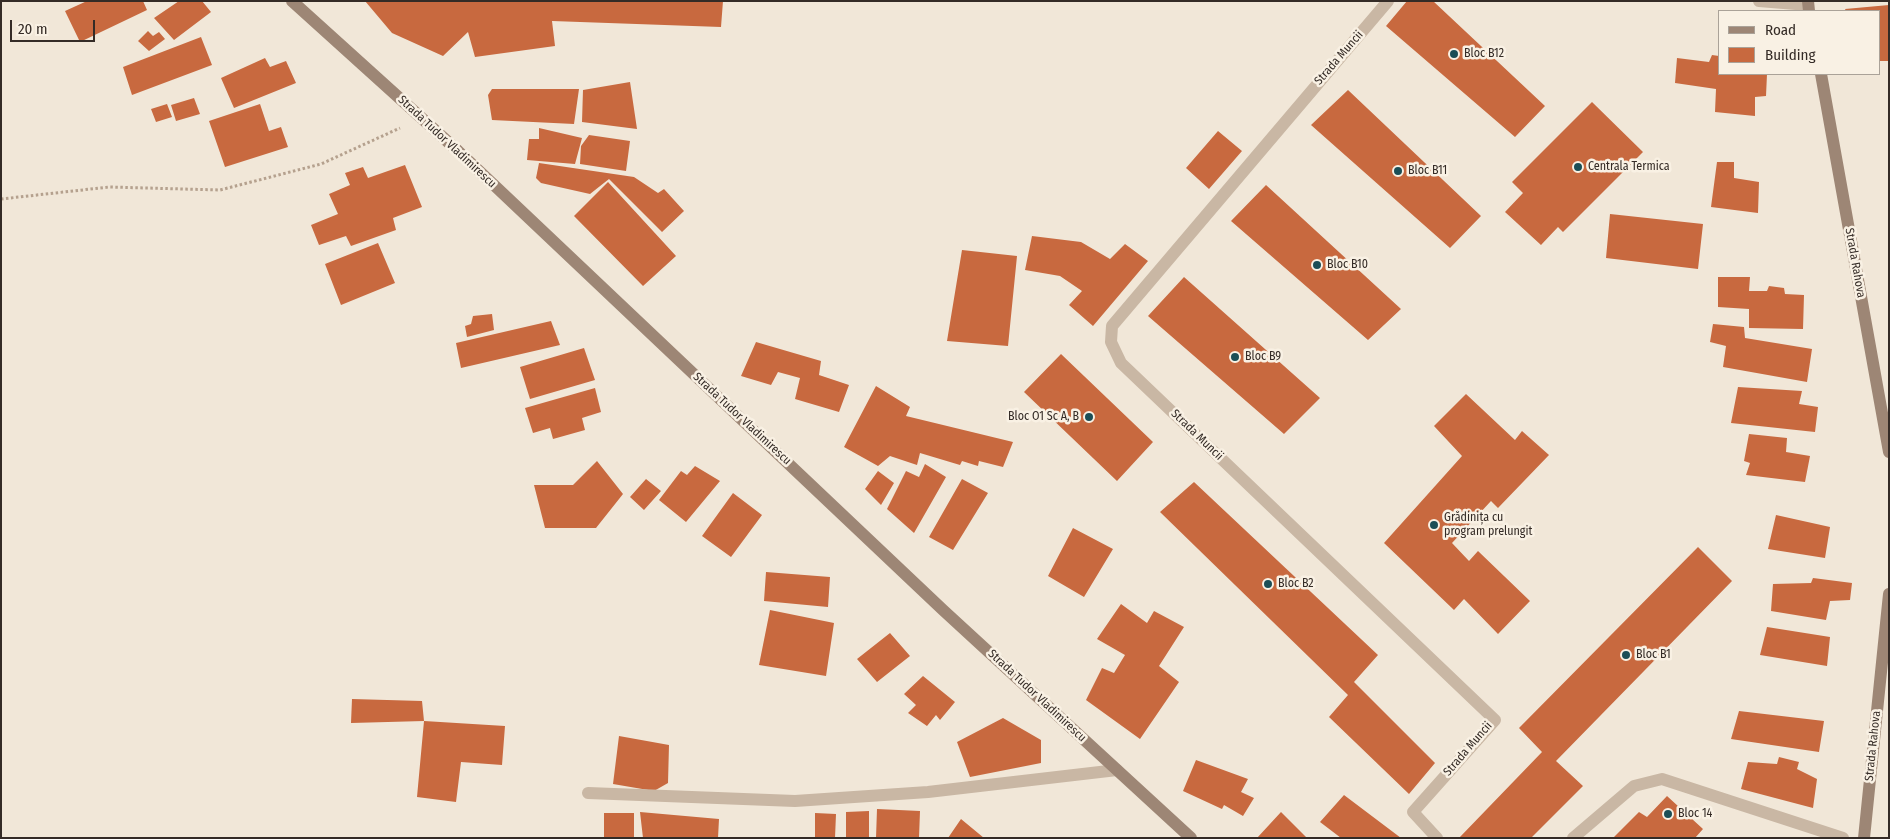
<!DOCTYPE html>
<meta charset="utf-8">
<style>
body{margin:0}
#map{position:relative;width:1890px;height:839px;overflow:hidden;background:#f1e7d8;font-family:"Fira Sans Condensed",sans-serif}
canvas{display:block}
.frame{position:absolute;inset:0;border:2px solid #342b26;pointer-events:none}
.legend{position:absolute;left:1718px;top:10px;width:162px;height:65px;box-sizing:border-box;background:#f9f1e4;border:1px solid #aaa298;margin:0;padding:6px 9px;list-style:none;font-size:15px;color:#342b26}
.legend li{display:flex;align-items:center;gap:10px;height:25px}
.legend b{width:25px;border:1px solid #aaa298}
.scale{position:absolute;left:10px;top:20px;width:85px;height:22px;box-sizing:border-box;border:2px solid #342b26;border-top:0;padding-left:6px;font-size:15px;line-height:18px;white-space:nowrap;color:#342b26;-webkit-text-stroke:4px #f9f1e4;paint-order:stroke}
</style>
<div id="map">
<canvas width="1890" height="839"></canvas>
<div class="frame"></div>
<ul class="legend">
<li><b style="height:6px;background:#9d8675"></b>Road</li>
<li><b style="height:14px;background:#c8693f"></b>Building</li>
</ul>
<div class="scale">20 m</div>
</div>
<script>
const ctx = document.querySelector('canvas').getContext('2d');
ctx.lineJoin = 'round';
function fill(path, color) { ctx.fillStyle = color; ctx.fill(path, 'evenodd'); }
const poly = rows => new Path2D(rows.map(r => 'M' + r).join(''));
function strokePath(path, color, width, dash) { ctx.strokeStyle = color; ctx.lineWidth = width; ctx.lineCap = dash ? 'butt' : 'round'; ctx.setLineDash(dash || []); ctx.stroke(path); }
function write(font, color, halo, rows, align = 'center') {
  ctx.font = font + ' "Fira Sans Condensed",sans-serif'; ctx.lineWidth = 5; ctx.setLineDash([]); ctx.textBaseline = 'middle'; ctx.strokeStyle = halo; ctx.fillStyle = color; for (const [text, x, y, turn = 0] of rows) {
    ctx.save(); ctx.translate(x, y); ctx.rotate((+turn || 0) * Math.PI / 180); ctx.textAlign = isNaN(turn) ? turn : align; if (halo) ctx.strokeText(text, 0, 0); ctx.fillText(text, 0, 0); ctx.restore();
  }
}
const building = poly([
 [87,1,143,1,147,10,80,42,65,11],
 [179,1,202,1,211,12,174,40,154,18],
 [365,1,723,1,721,27,552,21,555,46,475,57,468,32,443,56,392,33],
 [1407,1,1433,1,1545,106,1515,137,1386,26],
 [1889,5,1889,61,1879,61,1879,11,1846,11,1845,9],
 [148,31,153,36,159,32,165,39,149,51,138,41],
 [201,37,212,65,132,95,123,67],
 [1712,55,1719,56,1719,74,1767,74,1766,96,1755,97,1755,116,1715,112,1716,89,1675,83,1677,58,1709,62],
 [265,58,270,67,286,61,296,83,234,108,221,78],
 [630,82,637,129,582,122,583,90],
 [492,89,579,89,574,124,492,120,488,95],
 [1348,90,1481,216,1450,248,1311,125],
 [194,98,200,114,176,121,171,105],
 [1592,102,1643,152,1563,232,1558,227,1541,245,1505,212,1523,193,1512,182],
 [167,104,172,117,156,122,151,109],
 [260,104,269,131,281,127,288,147,225,167,209,121],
 [539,128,582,138,575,164,527,160,529,139,539,139],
 [1218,131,1242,151,1209,189,1186,168],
 [589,135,630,141,626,171,580,164,581,146],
 [1717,162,1734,162,1734,178,1759,182,1758,213,1711,207],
 [539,163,634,177,658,193,664,189,684,211,662,232,609,179,590,194,541,183,536,178],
 [405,165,422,207,393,218,396,230,351,246,346,236,319,245,311,225,338,214,329,194,350,185,345,173,363,167,368,178],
 [608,182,676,256,643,286,574,216],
 [1266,185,1401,309,1368,340,1231,221],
 [1610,214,1703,224,1698,269,1606,258],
 [1032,236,1081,242,1110,259,1125,244,1148,261,1093,326,1069,305,1082,291,1060,276,1025,270],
 [378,243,395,283,341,305,325,264],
 [962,250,1017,256,1008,346,947,341],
 [1184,277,1320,398,1284,434,1148,316],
 [1718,277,1750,277,1749,291,1767,291,1769,286,1784,288,1785,294,1804,295,1803,329,1749,328,1749,309,1718,307],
 [492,314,494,330,467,337,465,326,471,324,473,316],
 [551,321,560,345,461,368,456,343],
 [1713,324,1744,327,1745,338,1812,349,1807,382,1723,367,1726,346,1710,342],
 [756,342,821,361,819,375,849,385,839,412,795,399,800,378,778,372,771,385,741,376],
 [584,348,595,380,530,399,520,367],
 [1061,354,1153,442,1117,481,1024,392],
 [876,386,910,407,906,416,1013,442,1003,467,979,461,978,466,962,461,960,465,920,453,917,465,890,456,878,466,844,447],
 [1738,387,1802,391,1799,404,1818,407,1815,432,1731,423],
 [595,388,601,412,582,418,585,430,553,439,550,428,533,433,525,408],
 [1466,394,1515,440,1522,431,1549,455,1498,508,1491,501,1452,543,1469,561,1478,551,1530,601,1498,634,1464,599,1454,610,1384,543,1462,456,1434,426],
 [1749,434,1787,438,1786,452,1810,456,1805,482,1746,475,1750,463,1744,461],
 [597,461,623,494,596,528,545,528,534,485,573,485],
 [925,464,946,477,914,533,887,509,906,471,919,477],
 [695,466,720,481,686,522,659,500,681,471,687,475],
 [878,471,894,483,881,505,865,489],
 [646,479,661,491,644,510,630,497],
 [962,479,988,493,953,550,929,537],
 [1194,482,1378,655,1354,682,1435,763,1409,794,1329,717,1348,695,1160,512],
 [733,493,762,515,731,557,702,536],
 [1776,515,1830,527,1825,558,1768,549],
 [1073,528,1113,549,1084,597,1048,576],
 [1698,547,1732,581,1556,761,1583,786,1531,838,1459,838,1542,752,1519,728],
 [766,572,830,577,828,607,764,601],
 [1813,578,1852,583,1850,600,1830,601,1826,620,1771,611,1773,584,1811,583],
 [1121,604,1147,623,1154,611,1184,627,1159,666,1179,682,1140,739,1086,700,1102,668,1114,673,1125,655,1097,639],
 [770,610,834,623,826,676,759,665],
 [1767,627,1830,637,1827,666,1760,655],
 [890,633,910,656,877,682,857,659],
 [923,676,955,702,940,720,936,715,927,726,908,713,916,705,904,694],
 [352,699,422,701,424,721,351,723],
 [1739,711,1824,721,1819,752,1731,739],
 [1003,718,1041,740,1041,763,970,777,957,742],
 [424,721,505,726,502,765,461,762,456,802,417,797],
 [619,736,669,745,668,783,654,791,613,784],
 [1779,757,1799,762,1797,769,1817,779,1813,808,1741,789,1748,762,1777,764],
 [1196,760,1248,779,1241,792,1254,798,1243,816,1224,805,1222,809,1183,791],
 [1344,795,1401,838,1341,838,1320,822],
 [1667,796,1703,829,1695,838,1613,838,1639,812,1647,817],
 [877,809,920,811,919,838,876,838],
 [869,811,869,838,846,838,846,812],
 [640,812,719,819,718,838,643,838],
 [1281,812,1307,838,1257,838],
 [604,813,634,813,634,838,604,838],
 [815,813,836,814,835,838,815,838],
 [961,819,984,838,948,838]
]);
const path = poly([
 [1,199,109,187,220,190,321,164,400,128]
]);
const street = poly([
 [1388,1,1112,326,1111,342,1121,363,1495,720,1413,812,1437,838],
 [1759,1,1808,5],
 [588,793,795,801,928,792,1117,770],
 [1573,838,1634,786,1662,779,1843,838]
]);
const secondary = poly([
 [292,1,458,151,943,610,1191,838],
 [1808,1,1809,11],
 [1821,74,1889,452],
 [1864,838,1889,594]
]);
const markers = [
 [1454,54,5,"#1b4e56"],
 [1578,167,5,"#1b4e56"],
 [1398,171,5,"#1b4e56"],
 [1317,265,5,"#1b4e56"],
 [1235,357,5,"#1b4e56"],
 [1089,417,5,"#1b4e56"],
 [1434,525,5,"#1b4e56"],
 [1268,584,5,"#1b4e56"],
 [1626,655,5,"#1b4e56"],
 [1668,814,5,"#1b4e56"]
];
const poiNames = [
 ["Bloc B12",1464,54],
 ["Centrala Termica",1588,167],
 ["Bloc B11",1408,171],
 ["Bloc B10",1327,265],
 ["Bloc B9",1245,357],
 ["Bloc O1 Sc A, B",1079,417,"right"],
 ["Grădinița cu",1444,518],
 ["program prelungit",1444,532],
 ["Bloc B2",1278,584],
 ["Bloc B1",1636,655],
 ["Bloc 14",1678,814]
];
const streetNames = [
 ["Strada Muncii",1339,58,-49],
 ["Strada Tudor Vladimirescu",447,142,43],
 ["Strada Rahova",1855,263,80],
 ["Strada Tudor Vladimirescu",742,419,43],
 ["Strada Muncii",1197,435,44],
 ["Strada Tudor Vladimirescu",1037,696,43],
 ["Strada Rahova",1873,746,-84],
 ["Strada Muncii",1468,749,-49]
];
fill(building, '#c8693f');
strokePath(path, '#b5a18e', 3, [2.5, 2.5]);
strokePath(street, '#c9b7a4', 12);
strokePath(secondary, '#9d8675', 12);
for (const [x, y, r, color] of markers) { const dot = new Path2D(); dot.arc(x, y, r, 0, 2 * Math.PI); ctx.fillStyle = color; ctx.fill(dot); strokePath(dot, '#f9f1e4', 2); }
write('12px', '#342b26', '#f9f1e4', poiNames, 'left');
write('12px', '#342b26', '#f9f1e4', streetNames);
</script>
